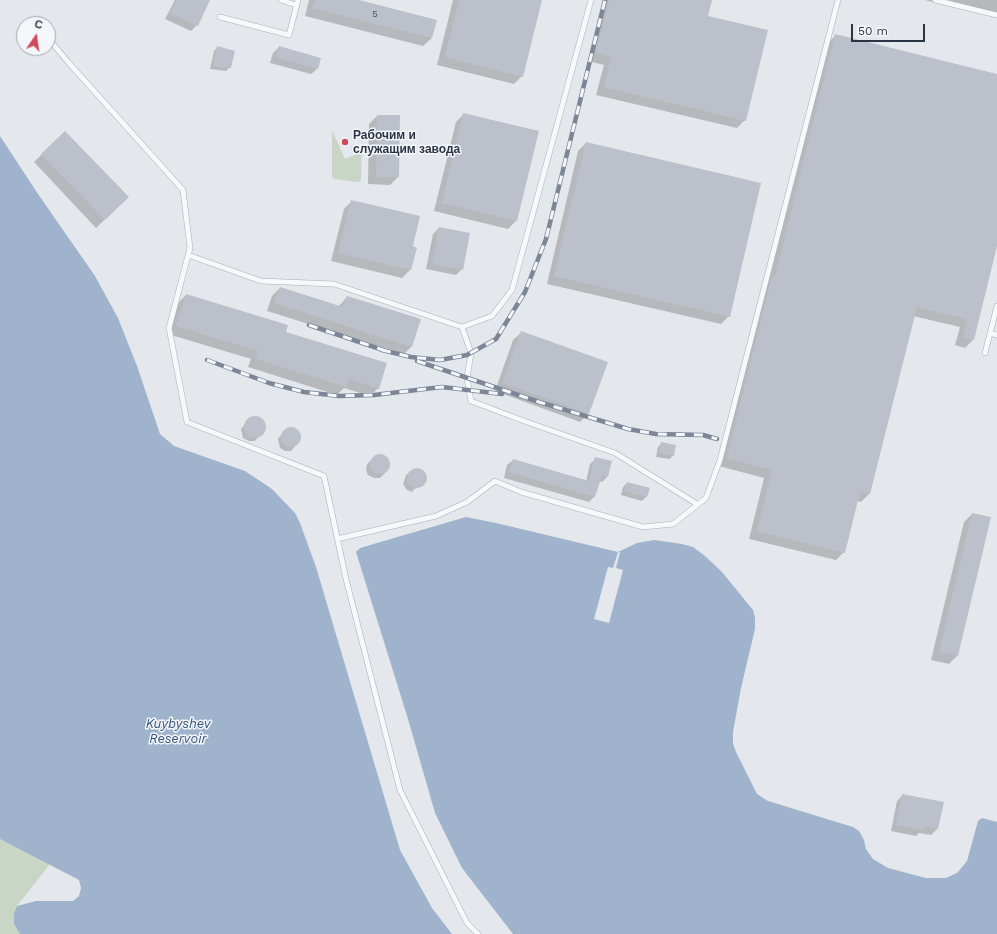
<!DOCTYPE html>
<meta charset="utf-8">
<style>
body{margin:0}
#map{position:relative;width:997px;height:934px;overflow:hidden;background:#e4e7ec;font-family:"Work Sans",sans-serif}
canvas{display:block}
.north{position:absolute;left:16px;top:16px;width:40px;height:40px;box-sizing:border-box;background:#f4f6f9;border:1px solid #a4a8b1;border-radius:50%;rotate:13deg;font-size:11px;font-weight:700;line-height:16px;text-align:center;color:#2b3445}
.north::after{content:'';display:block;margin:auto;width:14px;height:18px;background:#d1495b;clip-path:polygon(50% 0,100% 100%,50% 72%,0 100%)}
.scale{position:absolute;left:851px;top:24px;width:74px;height:18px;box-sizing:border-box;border:2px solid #2b3445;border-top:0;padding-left:5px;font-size:12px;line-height:14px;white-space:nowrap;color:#2b3445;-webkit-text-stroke:3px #f4f6f9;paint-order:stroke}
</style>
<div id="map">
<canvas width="997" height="934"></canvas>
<div class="north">С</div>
<div class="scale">50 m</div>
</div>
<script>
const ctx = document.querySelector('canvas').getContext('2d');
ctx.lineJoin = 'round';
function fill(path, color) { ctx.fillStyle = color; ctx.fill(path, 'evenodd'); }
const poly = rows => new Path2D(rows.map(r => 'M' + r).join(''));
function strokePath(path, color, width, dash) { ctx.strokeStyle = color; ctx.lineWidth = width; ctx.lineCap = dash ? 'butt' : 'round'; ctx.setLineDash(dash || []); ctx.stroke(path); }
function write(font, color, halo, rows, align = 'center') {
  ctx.font = font + ' "Work Sans",sans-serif'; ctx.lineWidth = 3; ctx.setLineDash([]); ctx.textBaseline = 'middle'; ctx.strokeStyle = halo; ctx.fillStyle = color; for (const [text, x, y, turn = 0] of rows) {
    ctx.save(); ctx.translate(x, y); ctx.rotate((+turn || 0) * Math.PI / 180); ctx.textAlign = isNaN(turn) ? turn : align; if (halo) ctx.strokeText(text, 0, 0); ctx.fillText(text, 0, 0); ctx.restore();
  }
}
const green = poly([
 [332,130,345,159,355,155,351,147,362,147,361,179,360,182,357,182,334,179,332,177],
 [0,839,50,864,17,906,14,913,14,924,20,934,0,934]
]);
const water = poly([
 [0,136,38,194,95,276,118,318,137,366,160,434,174,446,245,471,272,489,295,513,300,523,316,567,400,850,432,908,452,934,20,934,14,924,14,913,17,906,36,901,73,901,79,896,81,888,79,880,0,839],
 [466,517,496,523,618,552,637,543,654,540,682,544,693,547,705,556,722,572,753,610,755,618,755,629,741,688,733,732,733,744,736,752,757,794,768,801,853,827,859,831,864,840,866,849,873,859,888,868,926,878,946,878,957,873,967,861,978,821,982,818,997,822,997,934,513,934,462,868,435,813,408,719,356,552,360,548]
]);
const pier = poly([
 [618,552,620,552,616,568,623,570,609,623,594,619,608,567,613,568]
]);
const shadow = poly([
 [175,0,209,0,197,25,191,31,165,19],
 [309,0,355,0,432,38,423,46,305,16],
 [453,0,541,0,522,76,514,84,437,65],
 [603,0,710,0,707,17,745,120,737,128,596,95,604,65,588,61],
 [925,0,997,0,997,18],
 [836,35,997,75,997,242,973,340,965,348,955,345,960,327,913,316,869,494,861,502,857,501,844,552,836,560,749,539,764,478,719,466,764,285,769,280,828,43],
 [218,47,230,67,226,71,210,69,214,51],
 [279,47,317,69,311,74,270,63,273,53],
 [464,114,516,221,508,229,434,211,456,122],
 [377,116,398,177,390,185,368,184,369,124],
 [65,132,128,197,96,228,34,162],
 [586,143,729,316,721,324,547,284,578,151],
 [352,201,411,247,410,270,402,278,331,261,344,209],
 [439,228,462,269,456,275,426,269,433,234],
 [280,288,338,307,347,297,412,346,404,354,267,311,272,296],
 [186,295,285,333,378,388,370,396,344,388,337,395,248,367,251,359,168,334,178,303],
 [522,332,588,414,580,422,495,391,513,340],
 [251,417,258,417,263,420,265,429,255,441,249,441,243,438,241,429],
 [293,427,300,433,301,439,291,451,285,451,280,448,278,439,285,430],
 [662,443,673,455,670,459,656,457,658,447],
 [376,455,382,455,388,458,390,464,388,470,380,478,374,478,368,475,366,470,367,464],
 [596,458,607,477,602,482,599,481,594,497,589,502,504,478,507,465,513,460,586,481,590,464],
 [416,469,421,470,425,474,425,483,413,490,413,492,407,490,403,484,406,475,411,471],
 [627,483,648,488,646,497,642,501,621,495,623,487],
 [972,514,990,518,957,656,949,664,931,660,964,522],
 [903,795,942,803,937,829,931,835,919,833,916,836,891,831,897,801]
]);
const building = poly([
 [177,0,210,0,198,26,170,13],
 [315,0,359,0,437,20,432,38,312,8],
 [459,0,542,0,523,77,445,57],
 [609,0,712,0,708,16,768,30,746,121,604,87,611,57,596,53],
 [835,34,997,74,997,246,974,340,963,337,967,319,917,307,870,494,860,492,845,553,757,531,772,470,727,458,772,276,775,277],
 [217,46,235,51,231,68,213,66],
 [279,46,321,58,318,69,276,57],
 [463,113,539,131,517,221,442,203],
 [377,115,400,115,399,177,376,177],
 [65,131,129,197,105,220,41,154],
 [586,142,761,183,730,317,554,276],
 [351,200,420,216,413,246,417,248,411,270,338,253],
 [439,227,470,233,463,270,432,264],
 [280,287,343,307,347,296,421,319,412,347,274,303],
 [186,294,288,325,286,332,387,363,379,389,349,379,346,387,256,359,258,351,176,326],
 [521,331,608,362,589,414,503,383],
 '244 427a11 11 0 1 1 22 0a11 11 0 1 1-22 0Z',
 '281 437a10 10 0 1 1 20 0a10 10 0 1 1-20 0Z',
 [661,442,676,445,674,456,659,453],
 '370 464a10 10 0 1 1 20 0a10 10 0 1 1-20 0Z',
 [595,457,612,461,608,477,602,475,595,497,509,472,513,459,589,481],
 '407 478a10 10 0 1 1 20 0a10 10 0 1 1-20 0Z',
 [627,482,650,488,647,497,624,491],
 [972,513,991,517,958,656,939,652],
 [902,794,944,802,938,829,924,827,923,830,896,825]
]);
const lane = poly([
 [281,0,296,5],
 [935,0,997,15],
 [220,17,289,35,298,0],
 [48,38,68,62,183,190,190,248,169,328,187,422,324,476,346,579,400,790,467,923,478,934],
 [188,255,261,281,334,284,462,327,492,316,512,290,591,0],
 [462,327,471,353,467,378,471,401,524,421,615,453,697,504],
 [990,333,997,335],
 [985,353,997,306],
 [337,539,436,516,467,502,495,481,521,492,643,527,673,524,706,498,720,460,838,0]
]);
const rail = poly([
 [309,325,386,351],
 [382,350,411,357,440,360,467,355,496,339,525,292,546,239,605,0],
 [207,360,269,383,304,392,339,396,374,395,442,387,502,394],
 [417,361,539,402,628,429,656,434,703,435,717,439]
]);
const markers = [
 [345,142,4,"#d1495b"]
];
const numberNames = [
 ["5",375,14]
];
const poiNames = [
 ["Рабочим и",353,135],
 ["служащим завода",353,149]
];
const waterNames = [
 ["Kuybyshev",178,724],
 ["Reservoir",178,739]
];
fill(green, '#c9d6c5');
fill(water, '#9fb4cc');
fill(pier, '#e4e7ec');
fill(shadow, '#0003');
fill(building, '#bbc0ca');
strokePath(lane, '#a9aeb7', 6);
strokePath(lane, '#f7f8fa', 5);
strokePath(rail, '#7d8696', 4.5);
strokePath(rail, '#f4f6f9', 3, [9]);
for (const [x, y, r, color] of markers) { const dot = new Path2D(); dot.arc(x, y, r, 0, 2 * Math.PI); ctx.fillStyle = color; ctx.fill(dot); strokePath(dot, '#f4f6f9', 1.5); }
write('10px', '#4f5766', null, numberNames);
write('bold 12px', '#2b3445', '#f4f6f9', poiNames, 'left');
write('italic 13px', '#34527a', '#f4f6f9', waterNames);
</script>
